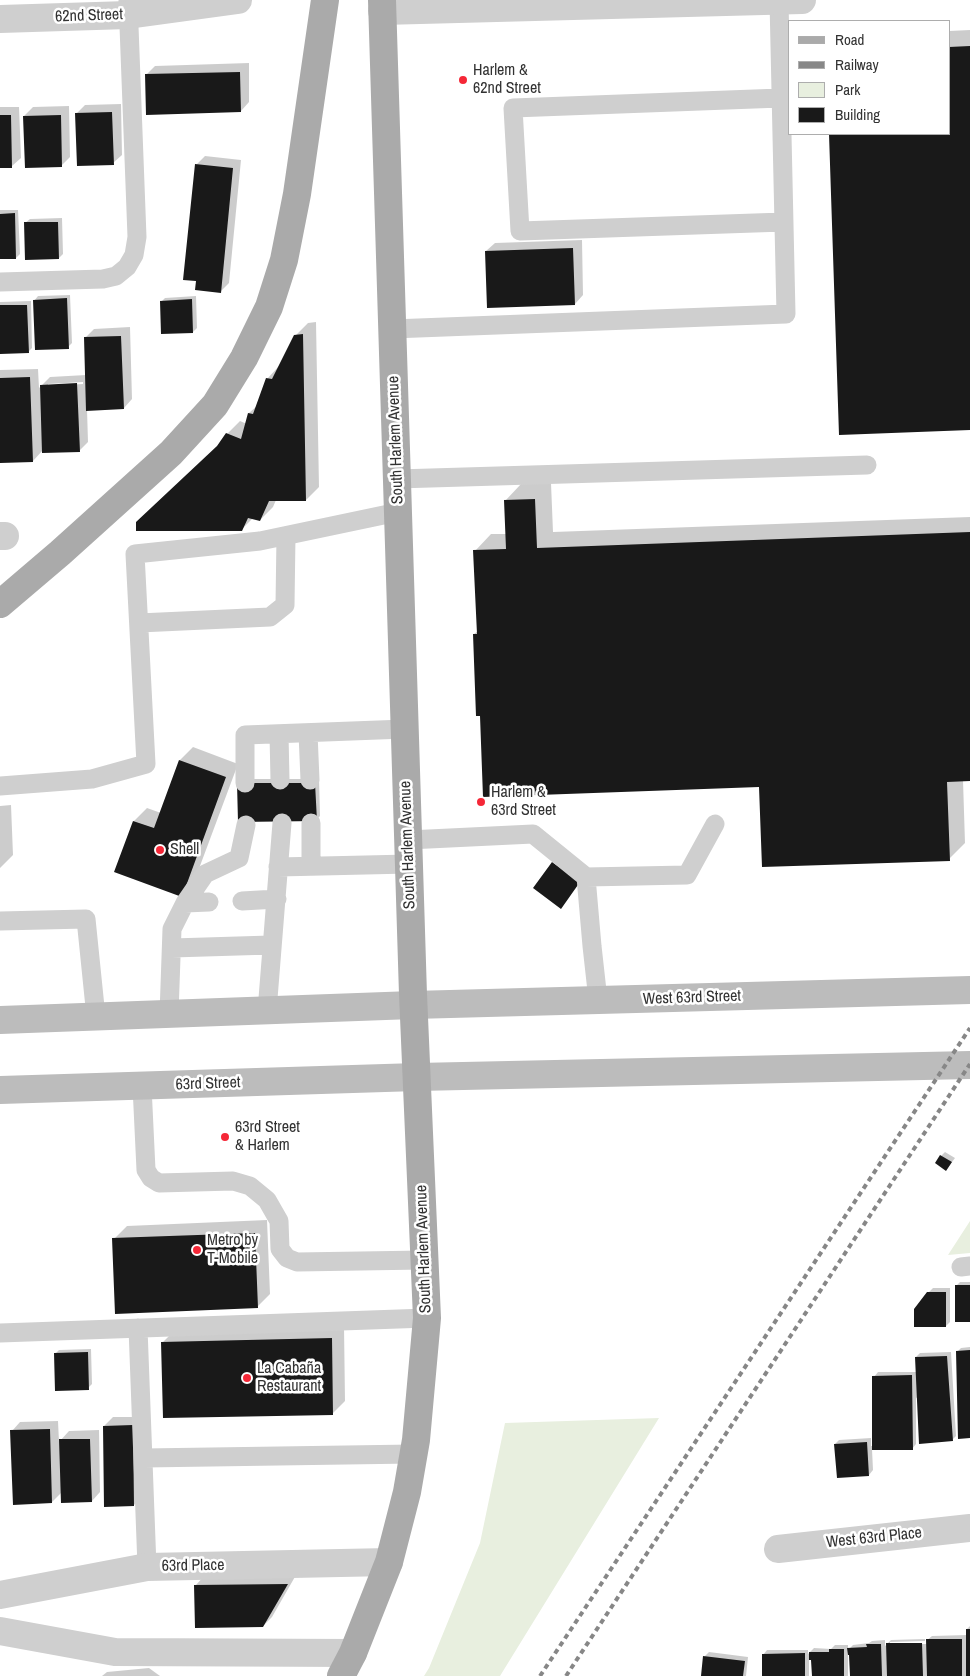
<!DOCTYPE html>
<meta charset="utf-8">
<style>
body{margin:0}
#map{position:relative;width:970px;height:1676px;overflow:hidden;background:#fff;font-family:"Archivo Narrow",sans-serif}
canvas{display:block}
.legend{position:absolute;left:788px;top:20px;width:162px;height:115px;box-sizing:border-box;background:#fff;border:1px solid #adadad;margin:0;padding:6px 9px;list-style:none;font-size:15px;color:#323232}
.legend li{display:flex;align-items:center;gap:10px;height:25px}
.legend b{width:25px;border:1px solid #adadad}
</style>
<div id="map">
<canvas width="970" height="1676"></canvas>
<ul class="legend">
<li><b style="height:6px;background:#aaa"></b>Road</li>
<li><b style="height:6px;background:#878787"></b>Railway</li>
<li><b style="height:14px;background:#e8efdf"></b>Park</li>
<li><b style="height:14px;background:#191919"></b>Building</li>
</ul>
</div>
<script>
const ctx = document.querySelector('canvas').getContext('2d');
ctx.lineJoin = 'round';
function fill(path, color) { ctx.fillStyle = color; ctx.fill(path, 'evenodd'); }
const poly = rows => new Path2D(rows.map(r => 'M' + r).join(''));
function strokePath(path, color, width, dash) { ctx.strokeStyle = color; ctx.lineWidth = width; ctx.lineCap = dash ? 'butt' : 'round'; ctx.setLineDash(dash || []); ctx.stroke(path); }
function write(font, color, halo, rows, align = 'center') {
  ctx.font = font + ' "Archivo Narrow",sans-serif'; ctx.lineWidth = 5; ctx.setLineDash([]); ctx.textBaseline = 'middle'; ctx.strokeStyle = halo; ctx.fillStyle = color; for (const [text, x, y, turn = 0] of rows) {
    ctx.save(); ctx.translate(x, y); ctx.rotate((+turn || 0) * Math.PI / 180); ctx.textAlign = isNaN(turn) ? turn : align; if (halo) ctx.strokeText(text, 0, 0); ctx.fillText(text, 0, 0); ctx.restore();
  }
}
const green = poly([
 [970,1221,970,1253,948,1255],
 [659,1418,500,1676,424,1676,429,1668,480,1543,505,1423]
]);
const shadow = poly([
 [970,30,970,436,970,429,841,434,830,134,949,134,949,31],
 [249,63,249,102,241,111,147,74,155,66],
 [121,104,122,155,113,163,76,114,85,105],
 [69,106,70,157,61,166,24,116,33,107],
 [0,107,19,107,21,158,12,166,0,167],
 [205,156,241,160,229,283,220,292,196,165],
 [0,210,18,210,20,254,16,258,0,258],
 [62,218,63,254,59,258,25,223,30,219],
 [582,240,583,295,575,304,486,251,495,243],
 [70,295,72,343,68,347,34,301,38,296],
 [196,296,197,328,193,332,161,302,165,298],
 [31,301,32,348,28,352,0,353,0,302],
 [316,322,319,487,306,500,276,500,273,507,260,520,253,518,242,529,220,445,227,434,240,421,247,424,249,413,258,405,267,379,279,366,295,336,308,323],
 [130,327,132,399,124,408,87,409,88,442,79,451,43,450,33,461,0,462,0,370,38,369,39,388,50,377,86,375,85,338,94,329],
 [83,382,83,384,48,386,48,384],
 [551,483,553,532,970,517,970,780,963,780,965,843,949,859,760,785,481,715,474,634,478,631,475,551,491,534,506,534,505,501,521,484],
 [193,747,238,764,194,882,181,895,116,872,134,821,147,808,161,813,180,760],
 [243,779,319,779,320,816,316,820],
 [11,805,13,855,0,868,0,806],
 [945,1152,955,1158,946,1170,941,1156],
 [267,1220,270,1294,257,1307,114,1239,127,1226],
 [960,1282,970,1282,970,1321,956,1286],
 [933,1288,950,1288,950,1322,946,1326,928,1293],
 [344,1326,345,1401,332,1414,163,1342,176,1329],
 [970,1347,970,1437,957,1352,961,1348],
 [91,1349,92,1384,88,1388,55,1354,59,1350],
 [951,1352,956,1436,952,1440,918,1397,916,1398,916,1444,912,1449,872,1449,873,1470,869,1475,835,1444,839,1440,871,1438,871,1446,874,1446,874,1377,878,1372,917,1372,916,1357,920,1353],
 [113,1417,141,1417,143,1496,134,1505,104,1426],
 [58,1421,59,1442,69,1431,99,1430,100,1492,92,1501,62,1492,52,1502,12,1431,20,1422],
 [296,1575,272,1617,263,1626,196,1585,204,1576],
 [970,1626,970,1676,852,1676,851,1653,848,1654,848,1676,813,1676,813,1658,809,1658,809,1676,764,1676,763,1655,767,1650,808,1650,808,1654,814,1648,831,1649,835,1645,848,1645,848,1650,853,1645,869,1643,872,1641,885,1640,885,1646,891,1640,925,1639,925,1641,890,1642,890,1644,928,1644,928,1641,926,1641,932,1636,967,1635,967,1629],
 [709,1652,748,1657,746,1676,702,1676,705,1656],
 [149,1668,160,1676,102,1676,107,1672]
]);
const building = poly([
 [970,46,970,430,839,435,829,134,949,134,949,47],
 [240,72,241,112,146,115,145,74],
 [112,112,114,165,77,166,75,113],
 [0,115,11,115,12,168,0,168],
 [61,115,62,167,25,168,23,116],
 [195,164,233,168,221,293,195,290,196,281,183,280],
 [15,213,16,259,0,259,0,214],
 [24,222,58,222,59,259,25,260],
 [573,248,575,305,487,308,485,251],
 [67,298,69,349,35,350,33,300],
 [192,299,193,333,161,334,160,301],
 [0,305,27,305,29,353,0,354],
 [303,334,306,501,269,501,260,521,248,518,242,531,136,531,136,522,217,446,226,433,241,439,248,413,253,414,266,378,272,379,294,335],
 [121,336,124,409,86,411,84,337],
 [30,377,33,462,0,463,0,378],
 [77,383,80,452,42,453,40,385],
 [535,499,537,548,970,532,970,781,947,782,950,861,762,867,759,787,483,797,480,716,476,716,473,634,477,634,473,550,506,549,504,500],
 [179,760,226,777,182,897,114,872,133,821,154,828],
 [237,783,315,783,317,821,238,822],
 [552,862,580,882,561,909,533,888],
 [940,1155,952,1162,946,1171,935,1163],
 [255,1233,258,1308,115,1314,112,1238],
 [955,1285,970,1285,970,1322,955,1322],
 [927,1292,946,1292,946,1327,914,1327,914,1309],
 [332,1338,333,1415,163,1418,161,1342],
 [970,1350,970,1438,958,1439,956,1351],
 [88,1352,89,1390,55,1391,54,1353],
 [947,1356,953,1441,919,1444,915,1357],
 [912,1375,913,1450,872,1450,872,1376],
 [133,1425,134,1506,104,1507,103,1426],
 [50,1429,52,1503,13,1505,10,1430],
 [59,1439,90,1439,92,1502,61,1503],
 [867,1442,869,1476,837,1478,834,1444],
 [288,1584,263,1627,195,1628,194,1585],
 [966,1629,970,1629,970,1676,966,1676],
 [926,1639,962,1639,962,1676,927,1676],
 [886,1643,922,1643,923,1676,887,1676],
 [866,1644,881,1644,882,1676,850,1676,849,1655,848,1655,847,1648,867,1647],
 [829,1649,844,1649,844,1676,812,1676,811,1660,809,1660,809,1652,829,1652],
 [805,1653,805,1676,762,1676,762,1654],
 [703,1656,745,1661,743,1676,701,1676]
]);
const lane = poly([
 [781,98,513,108,520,231,784,222],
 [0,282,103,279,116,276,127,267,134,255,137,237,128,0],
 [392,329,786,314,779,1],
 [397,479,867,465],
 [139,623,270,617,285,605,286,536],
 [308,733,310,780],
 [279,734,280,780],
 [245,783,245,735,405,729],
 [0,786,92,779,146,764,135,554,260,541,398,512],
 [311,823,311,866],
 [408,840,533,834,586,877,592,946,598,1000],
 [278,867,409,864],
 [586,877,687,875,715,824],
 [242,901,277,899],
 [185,903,209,902],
 [0,921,86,919,96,1017],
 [172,948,271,945],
 [267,1011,282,823],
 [169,1014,172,929,185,903,205,874,239,858,246,825],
 [142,1086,146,1170,151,1178,159,1183,233,1181,250,1186,267,1200,279,1221,280,1249,287,1258,297,1262,424,1260],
 [961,1267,970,1266],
 [138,1328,147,1567],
 [0,1333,427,1318],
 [144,1458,413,1454]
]);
const street = poly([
 [382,11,802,0],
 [0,19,128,15,238,0],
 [0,536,5,536],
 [778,1549,970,1528],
 [0,1595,147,1567,389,1562],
 [0,1631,115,1652,353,1653]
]);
const secondary = poly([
 [0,1020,413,1005,970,990],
 [0,1090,417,1077,970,1065]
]);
const primary = poly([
 [0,604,60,553,171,453,215,405,244,358,269,307,284,260,297,194,325,0],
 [341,1676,353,1653,389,1562,407,1492,416,1440,427,1318,413,994,382,0]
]);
const rail = poly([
 [540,1676,970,1028],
 [566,1676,970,1064]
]);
const markers = [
 [463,80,5,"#f52737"],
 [481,802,5,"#f52737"],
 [160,850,5,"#f52737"],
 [225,1137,5,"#f52737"],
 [197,1250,5,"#f52737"],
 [247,1378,5,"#f52737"]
];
const streetNames = [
 ["62nd Street",89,16,-2],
 ["South Harlem Avenue",396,440,-92],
 ["South Harlem Avenue",408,845,-92],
 ["West 63rd Street",692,998,-2],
 ["63rd Street",208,1084,-2],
 ["South Harlem Avenue",424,1249,-92],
 ["West 63rd Place",874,1538,-6],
 ["63rd Place",193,1566,-1]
];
const poiNames = [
 ["Harlem &",473,71],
 ["62nd Street",473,89],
 ["Harlem &",491,793],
 ["63rd Street",491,811],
 ["Shell",170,850],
 ["63rd Street",235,1128],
 ["& Harlem",235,1146],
 ["Metro by",207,1241],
 ["T-Mobile",207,1259],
 ["La Cabaña",257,1369],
 ["Restaurant",257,1387]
];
fill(green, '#e8efdf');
fill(shadow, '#0003');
fill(building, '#191919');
strokePath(lane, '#cfcfcf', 19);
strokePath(street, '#cfcfcf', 28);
strokePath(secondary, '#bcbcbc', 28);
strokePath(primary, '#aaa', 28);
strokePath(rail, '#878787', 4, [5, 4]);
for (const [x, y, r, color] of markers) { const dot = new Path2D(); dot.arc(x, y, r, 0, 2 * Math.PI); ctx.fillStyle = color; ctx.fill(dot); strokePath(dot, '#fff', 2); }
write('16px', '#323232', '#fff', streetNames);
write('16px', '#323232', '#fff', poiNames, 'left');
</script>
